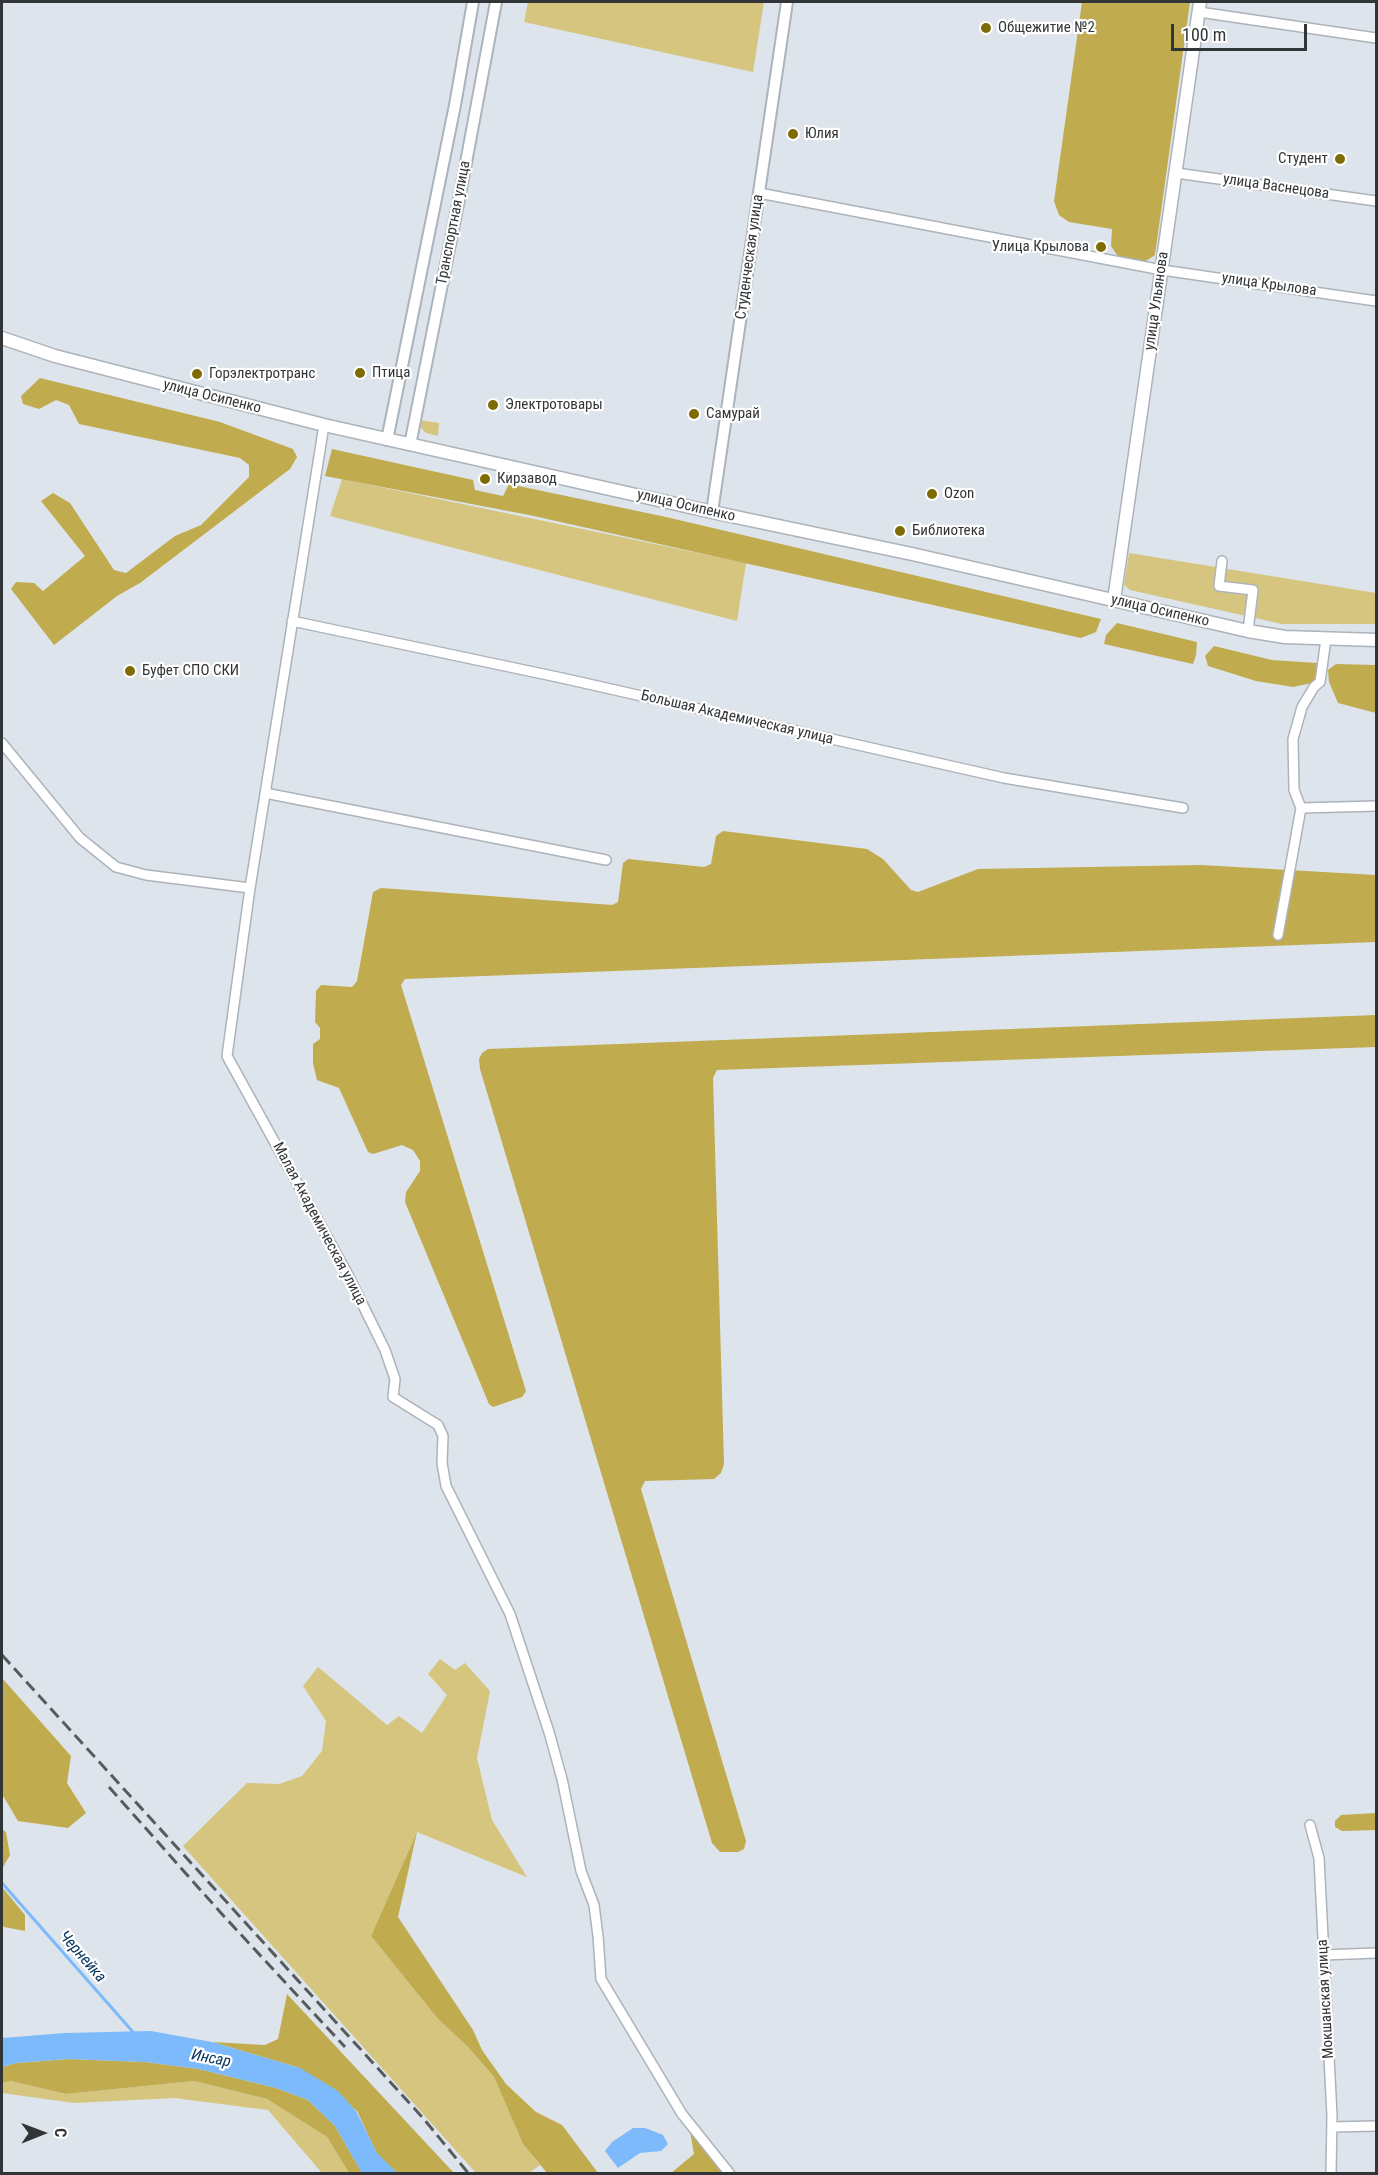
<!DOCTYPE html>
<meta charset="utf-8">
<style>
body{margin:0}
#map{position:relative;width:1378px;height:2175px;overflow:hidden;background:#dee4eb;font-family:"Roboto Condensed",sans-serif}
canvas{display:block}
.frame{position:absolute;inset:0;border:3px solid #323537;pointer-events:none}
.north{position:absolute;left:12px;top:2103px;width:60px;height:60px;-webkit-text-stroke:4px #fff;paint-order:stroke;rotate:89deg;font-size:16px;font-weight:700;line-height:24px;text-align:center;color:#323537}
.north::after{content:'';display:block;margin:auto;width:21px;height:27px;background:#323537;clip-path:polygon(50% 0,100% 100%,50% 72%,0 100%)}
.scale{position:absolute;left:1171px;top:24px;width:136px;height:27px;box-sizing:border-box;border:3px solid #323537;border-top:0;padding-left:8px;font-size:18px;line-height:21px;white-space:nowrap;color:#323537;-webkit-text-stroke:4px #fff;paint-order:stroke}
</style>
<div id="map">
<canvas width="1378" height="2175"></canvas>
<div class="frame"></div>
<div class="north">С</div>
<div class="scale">100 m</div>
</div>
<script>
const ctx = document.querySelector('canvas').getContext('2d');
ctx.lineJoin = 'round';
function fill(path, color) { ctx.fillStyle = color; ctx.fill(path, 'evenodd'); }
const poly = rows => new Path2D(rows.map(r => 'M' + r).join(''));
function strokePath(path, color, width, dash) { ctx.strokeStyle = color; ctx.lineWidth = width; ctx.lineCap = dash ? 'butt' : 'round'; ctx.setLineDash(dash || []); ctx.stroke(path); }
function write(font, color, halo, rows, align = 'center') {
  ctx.font = font + ' "Roboto Condensed",sans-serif'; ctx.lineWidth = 4.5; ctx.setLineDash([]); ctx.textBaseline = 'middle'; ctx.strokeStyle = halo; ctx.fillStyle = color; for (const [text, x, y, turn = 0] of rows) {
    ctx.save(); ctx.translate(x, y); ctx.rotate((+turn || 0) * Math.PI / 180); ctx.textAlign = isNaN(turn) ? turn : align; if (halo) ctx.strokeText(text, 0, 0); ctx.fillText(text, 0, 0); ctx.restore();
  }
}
const green = poly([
 [528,2,764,2,753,72,524,22],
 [420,420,439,423,438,436,426,433,419,426],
 [342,479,746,563,737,621,330,516],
 [1129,553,1376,593,1376,624,1282,624,1130,590,1124,585],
 [440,1659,455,1670,465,1663,490,1691,477,1758,492,1820,527,1877,417,1832,371,1936,438,2019,468,2047,494,2077,523,2144,540,2165,529,2173,476,2173,183,1846,247,1783,279,1784,302,1776,322,1751,326,1721,303,1686,318,1667,387,1725,399,1716,422,1733,447,1695,428,1674],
 [11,2081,66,2094,194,2081,267,2099,327,2137,349,2173,322,2173,268,2110,174,2098,74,2103,2,2093,2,2083]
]);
const forest = poly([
 [1082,2,1190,2,1155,255,1146,261,1128,261,1117,255,1111,246,1112,229,1069,222,1059,215,1054,201],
 [40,378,220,422,293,449,297,457,290,469,140,583,117,596,54,645,11,589,16,582,34,583,43,591,85,556,41,501,53,493,70,503,114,570,126,573,175,536,201,525,249,477,249,465,240,458,79,424,69,405,56,400,39,409,23,404,21,396],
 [332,449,473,480,475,490,503,496,509,484,666,517,1101,619,1096,632,1081,638,529,515,325,476],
 [1117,623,1197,642,1196,655,1193,664,1104,644,1106,635],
 [1214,646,1272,660,1317,663,1316,682,1293,687,1256,681,1208,666,1205,656],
 [1336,664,1376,665,1376,713,1338,703,1329,682,1328,670],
 [723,831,867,849,883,859,911,890,918,892,978,869,1201,865,1376,875,1376,942,405,979,401,985,526,1391,522,1397,493,1407,489,1404,405,1202,406,1192,420,1171,420,1161,413,1150,402,1145,373,1154,368,1152,339,1088,317,1080,313,1063,313,1044,320,1039,320,1028,315,1022,316,991,321,985,352,987,357,981,373,892,381,888,612,905,618,902,623,863,628,859,704,867,711,864,716,836],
 [1376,1015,1376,1047,717,1070,713,1078,724,1464,721,1473,714,1479,645,1481,641,1489,746,1841,744,1849,738,1852,720,1852,712,1843,480,1069,479,1059,482,1053,488,1049],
 [2,1678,71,1756,67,1783,86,1813,68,1828,18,1821,2,1794],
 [1376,1813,1376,1830,1342,1831,1335,1827,1335,1821,1341,1815],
 [2,1829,6,1832,10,1855,2,1869],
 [417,1832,398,1917,473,2030,482,2050,506,2084,536,2112,562,2125,598,2173,547,2173,523,2144,494,2077,468,2047,438,2019,371,1936],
 [2,1887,25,1915,25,1931,4,1927,2,1925],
 [287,1994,454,2173,397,2173,377,2154,357,2111,300,2068,212,2042,265,2045,278,2039],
 [69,2059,145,2062,199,2069,276,2088,308,2100,335,2126,362,2173,349,2173,327,2137,267,2099,194,2081,66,2094,11,2081,2,2083,2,2067,16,2063],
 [687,2114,733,2174,670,2174,694,2154]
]);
const water = poly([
 [151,2031,212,2042,300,2068,338,2091,356,2111,377,2153,397,2173,362,2173,335,2126,308,2100,276,2088,199,2069,145,2062,68,2059,16,2063,2,2067,2,2038,65,2033],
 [633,2128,645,2128,663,2135,668,2144,661,2151,640,2153,618,2168,605,2151,612,2142]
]);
const stream = poly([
 [2,1883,133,2032]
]);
const minor = poly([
 [1199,12,1376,38],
 [1176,173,1376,201],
 [759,193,1162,270,1376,301],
 [324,425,250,888,227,1056,348,1275,385,1350,395,1379,393,1397,438,1425,443,1436,442,1463,446,1486,510,1614,549,1732,562,1779,581,1871,594,1905,598,1936,601,1979,682,2114,730,2174],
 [1222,561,1219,586,1253,590,1248,631],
 [292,621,562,678,1004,778,1183,808],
 [1326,639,1320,682,1314,687,1302,707,1293,739,1294,790,1301,808,1376,806],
 [2,743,80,838,116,867,146,875,250,888],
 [265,793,606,860],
 [1278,935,1301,808],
 [1310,1825,1319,1858,1332,2116,1331,2174],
 [1323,1955,1376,1953],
 [1332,2127,1376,2126]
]);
const tertiary = poly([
 [387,440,455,105,473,2],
 [410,445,462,184,496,2],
 [712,512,787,2]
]);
const secondary = poly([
 [2,338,55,356,324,425,712,512,912,554,1248,631,1285,637,1376,640],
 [1114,600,1200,2]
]);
const rail = poly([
 [2,1655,423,2118,469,2174],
 [109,1787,221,1913,345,2047]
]);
const markers = [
 [986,28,6,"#7e6b04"],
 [793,134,6,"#7e6b04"],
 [1340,159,6,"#7e6b04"],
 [1101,247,6,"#7e6b04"],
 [360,373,6,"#7e6b04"],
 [197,374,6,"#7e6b04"],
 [493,405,6,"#7e6b04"],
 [694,414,6,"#7e6b04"],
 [485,479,6,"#7e6b04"],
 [932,494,6,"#7e6b04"],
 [900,531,6,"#7e6b04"],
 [130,671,6,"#7e6b04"]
];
const poiNames = [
 ["Общежитие №2",998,28],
 ["Юлия",805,134],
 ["Студент",1328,159,"right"],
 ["Улица Крылова",1089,247,"right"],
 ["Птица",372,373],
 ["Горэлектротранс",209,374],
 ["Электротовары",505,405],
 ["Самурай",706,414],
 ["Кирзавод",497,479],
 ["Ozon",944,494],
 ["Библиотека",912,531],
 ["Буфет СПО СКИ",142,671]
];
const streetNames = [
 ["улица Васнецова",1276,187,8],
 ["Транспортная улица",454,223,-79],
 ["Студенческая улица",750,257,-82],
 ["улица Крылова",1269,285,8],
 ["улица Ульянова",1157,301,-82],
 ["улица Осипенко",212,397,14],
 ["улица Осипенко",686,506,13],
 ["улица Осипенко",1160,611,13],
 ["Большая Академическая улица",737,718,13],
 ["Малая Академическая улица",319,1224,62],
 ["Мокшанская улица",1326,1999,-93]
];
const waterNames = [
 ["Чернейка",82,1957,49],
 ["Инсар",211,2059,11]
];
fill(green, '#d5c57e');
fill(forest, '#c0ab4f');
fill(water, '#7cbafc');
strokePath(stream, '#7cbafc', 3);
strokePath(minor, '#adb3ba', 12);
strokePath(tertiary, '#adb3ba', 14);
strokePath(secondary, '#adb3ba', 15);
strokePath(minor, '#fff', 9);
strokePath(tertiary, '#fff', 10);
strokePath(secondary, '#fff', 12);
strokePath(rail, '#575b5e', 3, [12, 6]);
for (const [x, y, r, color] of markers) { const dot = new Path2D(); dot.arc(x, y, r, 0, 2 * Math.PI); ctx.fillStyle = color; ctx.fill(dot); strokePath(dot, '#fff', 2); }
write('15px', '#323537', '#fff', poiNames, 'left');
write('15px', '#323537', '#fff', streetNames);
write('italic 16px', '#093760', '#fff', waterNames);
</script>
